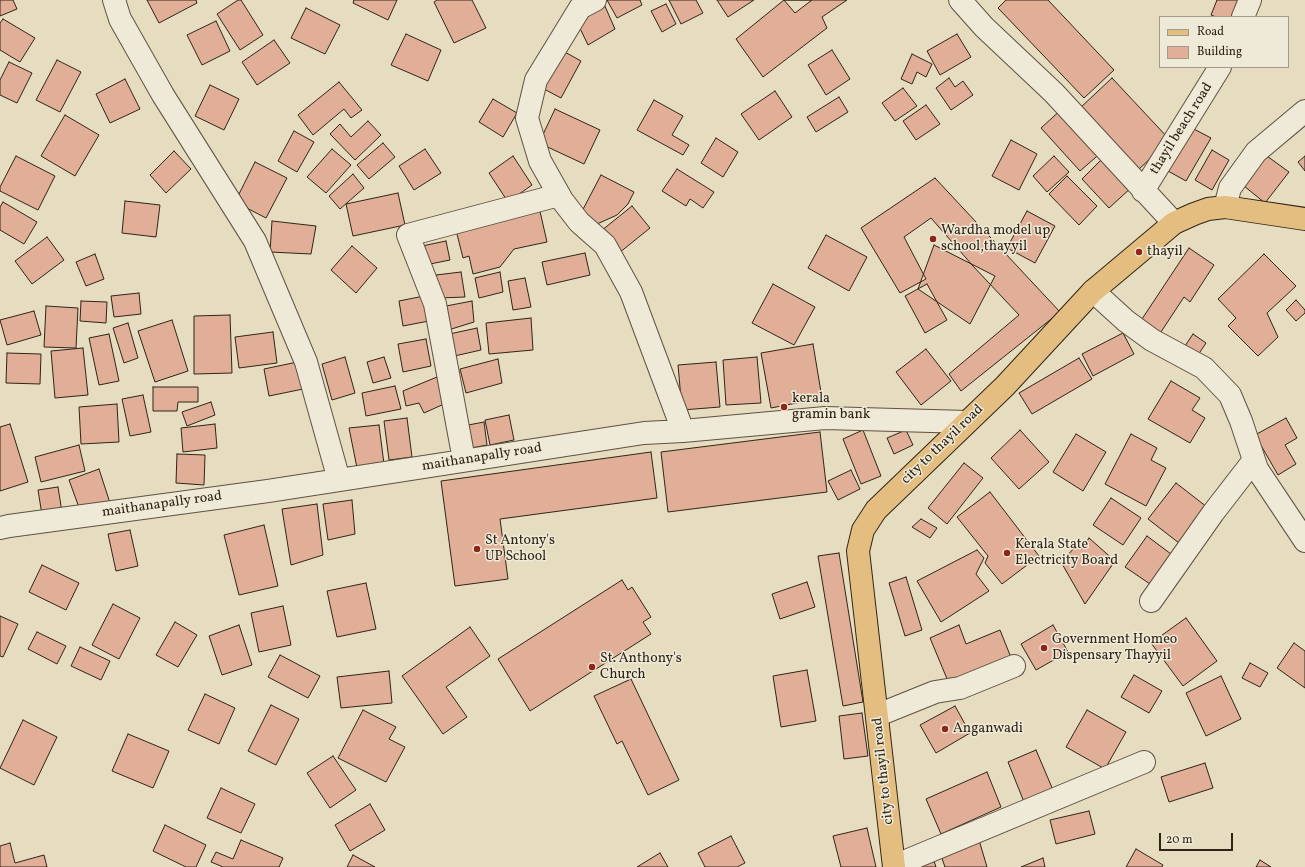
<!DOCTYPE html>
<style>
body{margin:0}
#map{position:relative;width:1305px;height:867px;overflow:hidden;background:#e6ddc1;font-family:Vollkorn,serif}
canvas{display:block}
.legend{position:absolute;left:1159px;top:16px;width:130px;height:52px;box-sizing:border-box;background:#efe9d7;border:1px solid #a39a8a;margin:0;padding:5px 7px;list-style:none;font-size:12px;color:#302416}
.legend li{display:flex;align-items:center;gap:8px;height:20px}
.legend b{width:20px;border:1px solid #a39a8a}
.scale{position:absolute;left:1159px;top:833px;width:74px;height:18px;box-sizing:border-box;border:2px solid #302416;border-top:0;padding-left:5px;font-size:12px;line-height:14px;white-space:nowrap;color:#302416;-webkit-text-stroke:3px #efe9d7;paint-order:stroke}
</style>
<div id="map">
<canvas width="1305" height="867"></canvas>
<ul class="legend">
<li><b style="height:5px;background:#e3be80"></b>Road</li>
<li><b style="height:11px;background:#e1ae97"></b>Building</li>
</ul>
<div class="scale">20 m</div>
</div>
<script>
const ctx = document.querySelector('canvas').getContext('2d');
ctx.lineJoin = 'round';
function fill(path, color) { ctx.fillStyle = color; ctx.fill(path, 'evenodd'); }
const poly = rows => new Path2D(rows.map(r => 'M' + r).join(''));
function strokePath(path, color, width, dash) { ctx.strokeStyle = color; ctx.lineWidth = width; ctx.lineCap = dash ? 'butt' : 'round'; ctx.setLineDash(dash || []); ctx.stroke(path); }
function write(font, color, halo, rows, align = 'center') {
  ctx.font = font + ' Vollkorn,serif'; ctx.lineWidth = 3; ctx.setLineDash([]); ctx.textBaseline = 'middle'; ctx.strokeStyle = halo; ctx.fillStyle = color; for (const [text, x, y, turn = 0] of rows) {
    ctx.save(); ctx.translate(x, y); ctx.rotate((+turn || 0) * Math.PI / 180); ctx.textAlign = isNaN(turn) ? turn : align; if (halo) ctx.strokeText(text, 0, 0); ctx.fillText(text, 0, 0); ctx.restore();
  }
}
const building = poly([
 [0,0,13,0,17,9,0,16,0,0],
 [147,0,196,0,197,3,159,23,147,0],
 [238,0,241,0,263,35,240,50,217,14,238,0],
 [354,0,397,0,388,20,353,3,354,0],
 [437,0,472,0,486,28,454,43,434,2,437,0],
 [607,0,640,0,642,5,617,18,607,0],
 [669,0,696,0,703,13,681,24,669,0],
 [717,0,754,0,728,17,717,0],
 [784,0,812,0,795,13,784,0],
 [784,0,847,0,822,17,827,28,763,77,736,39,784,0],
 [1006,0,1048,0,1114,70,1084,98,998,8,1006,0],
 [1217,0,1238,0,1231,17,1216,17,1211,15,1217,0],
 [604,4,615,29,588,45,576,20,604,4],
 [666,4,676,24,662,32,651,11,666,4],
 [306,8,340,25,325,54,291,38,306,8],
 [3,19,35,38,20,62,0,50,0,23,3,19],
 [216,21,230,51,202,65,187,35,216,21],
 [406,34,441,50,428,81,391,65,406,34],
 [957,34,971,57,940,75,927,51,957,34],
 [274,40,290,63,257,85,242,62,274,40],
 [832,50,850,79,826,95,808,65,832,50],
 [563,51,581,61,561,98,542,88,563,51],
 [912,54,932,64,926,77,917,72,912,84,901,79,912,54],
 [57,60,81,72,60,112,36,100,57,60],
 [9,62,32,73,17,103,0,95,0,80,9,62],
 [949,78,955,87,963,81,973,95,951,110,936,88,949,78],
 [1112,78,1170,140,1137,171,1079,109,1112,78],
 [125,79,140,109,110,123,96,94,125,79],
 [339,82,362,110,351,118,344,109,313,135,298,115,339,82],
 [210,85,239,99,224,130,195,116,210,85],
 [903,88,917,106,895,121,882,103,903,88],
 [775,91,792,117,759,140,741,114,775,91],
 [839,97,848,112,816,132,807,117,839,97],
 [493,99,517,113,503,137,479,122,493,99],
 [654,100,683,116,672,135,689,145,683,155,637,130,654,100],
 [926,105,940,124,916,140,903,121,926,105],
 [1063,108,1103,151,1080,171,1041,128,1063,108],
 [555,109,600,130,584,164,539,143,555,109],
 [65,115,99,135,75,176,41,156,65,115],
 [368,121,381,135,355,160,330,134,340,124,351,137,368,121],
 [1192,128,1211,138,1186,181,1168,171,1192,128],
 [294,131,314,142,297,172,278,161,294,131],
 [716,138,738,152,723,177,701,163,716,138],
 [1011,140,1037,154,1019,190,992,176,1011,140],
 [383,143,395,157,369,179,357,165,383,143],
 [332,149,351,165,326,193,307,177,332,149],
 [425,149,441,173,414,190,399,166,425,149],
 [1212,150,1229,160,1212,190,1195,180,1212,150],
 [174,151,191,169,166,193,150,175,174,151],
 [16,156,55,176,38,210,0,191,0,187,16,156],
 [513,156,532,185,508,202,489,173,513,156],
 [1054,156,1069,172,1047,192,1033,176,1054,156],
 [1267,156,1289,172,1265,203,1244,186,1267,156],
 [1305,156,1305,171,1298,162,1305,156],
 [1104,157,1132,187,1109,208,1082,179,1104,157],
 [255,162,287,178,266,218,235,202,255,162],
 [677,169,714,192,703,208,690,199,686,206,662,191,677,169],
 [353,174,364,188,340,209,329,196,353,174],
 [601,175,634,192,628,204,617,215,597,224,580,215,601,175],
 [1067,176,1097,206,1079,225,1049,194,1067,176],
 [935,178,1060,312,961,391,949,374,1019,315,973,266,931,218,904,237,926,279,900,293,861,228,935,178],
 [398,193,405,225,353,236,346,204,398,193],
 [125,201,160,205,156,237,122,233,125,201],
 [3,202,37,222,24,244,0,230,0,207,3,202],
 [632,206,650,228,619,253,601,231,632,206],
 [539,207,547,242,514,249,500,267,473,274,469,256,463,258,455,226,539,207],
 [1027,211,1055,226,1035,263,1007,248,1027,211],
 [272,221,316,226,311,254,270,252,272,221],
 [826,235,867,257,849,291,808,268,826,235],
 [47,237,64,260,32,284,15,261,47,237],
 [446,241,450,260,425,265,422,246,446,241],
 [934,245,995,276,970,324,918,289,934,245],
 [352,246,377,268,356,293,331,270,352,246],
 [1189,248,1214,265,1190,302,1184,297,1159,335,1140,322,1189,248],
 [585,253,590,275,547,285,542,262,585,253],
 [95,254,104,279,86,286,76,262,95,254],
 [1264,254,1296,286,1267,313,1278,337,1258,356,1228,326,1236,318,1218,299,1264,254],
 [461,272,465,297,439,298,436,275,461,272],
 [500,272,503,292,479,298,475,278,500,272],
 [525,278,531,307,513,310,508,281,525,278],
 [773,284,815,307,794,345,752,323,773,284],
 [927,284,947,320,925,333,905,296,927,284],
 [139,293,141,314,114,317,111,296,139,293],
 [429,295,434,320,403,326,399,301,429,295],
 [1296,300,1305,310,1305,313,1296,321,1286,310,1296,300],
 [81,301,107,302,106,323,80,321,81,301],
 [472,301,474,322,445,331,441,307,472,301],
 [46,306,78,308,76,348,44,347,46,306],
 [34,311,41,335,7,345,0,320,34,311],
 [230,315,232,373,194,374,194,316,230,315],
 [531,318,533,350,489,354,486,323,531,318],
 [172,320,188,371,155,382,138,331,172,320],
 [128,323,138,358,124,363,113,328,128,323],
 [477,328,481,350,450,357,445,335,477,328],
 [273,332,277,363,239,368,235,337,273,332],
 [1123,333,1134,354,1093,376,1082,354,1123,333],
 [109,334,119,381,99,385,89,338,109,334],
 [1193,334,1206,343,1198,355,1185,346,1193,334],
 [426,339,431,366,403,372,398,344,426,339],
 [813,344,822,398,771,408,761,353,813,344],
 [83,348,88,395,55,398,51,351,83,348],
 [926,349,951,381,921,405,896,372,926,349],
 [7,353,41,354,40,384,6,383,7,353],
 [345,357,355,393,332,400,322,364,345,357],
 [384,357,391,378,373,383,367,362,384,357],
 [757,357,761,403,726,405,723,360,757,357],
 [1079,358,1092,379,1032,414,1019,393,1079,358],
 [498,359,502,383,466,393,460,369,498,359],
 [302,361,308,388,269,396,264,369,302,361],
 [716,362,720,407,682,410,678,365,716,362],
 [437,377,444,404,424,413,419,403,406,406,403,391,437,377],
 [1171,381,1200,398,1192,410,1205,418,1190,443,1148,419,1171,381],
 [395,386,401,409,366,416,362,393,395,386],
 [153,387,198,387,198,402,178,402,177,411,153,411,153,387],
 [143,395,151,432,130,436,122,399,143,395],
 [211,402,215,415,187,426,182,412,211,402],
 [117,404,119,442,81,444,79,407,117,404],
 [509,415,514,440,490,445,485,420,509,415],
 [407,418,412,457,389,460,384,421,407,418],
 [1286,418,1297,438,1285,445,1296,464,1278,475,1255,435,1286,418],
 [484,422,487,445,466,449,463,426,484,422],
 [10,424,28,482,0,491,0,427,10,424],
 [215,424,217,448,183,452,181,428,215,424],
 [379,425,384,464,357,468,349,428,379,425],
 [863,430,881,476,861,484,843,439,863,430],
 [906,430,913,445,894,454,887,438,906,430],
 [1020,430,1049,462,1019,489,991,458,1020,430],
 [820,432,827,492,668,512,661,452,820,432],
 [1076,434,1106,452,1083,491,1053,472,1076,434],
 [1131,434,1157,448,1151,460,1166,468,1146,506,1105,484,1131,434],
 [79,445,85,471,41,482,35,457,79,445],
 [651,452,657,498,500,519,508,579,455,586,441,481,651,452],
 [177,454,205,455,204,485,176,483,177,454],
 [964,463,983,478,947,524,928,508,964,463],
 [99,469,110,503,81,513,69,480,99,469],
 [851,470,860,489,838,500,828,481,851,470],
 [1176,483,1207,507,1179,543,1148,519,1176,483],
 [58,487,62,512,42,515,38,490,58,487],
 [990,492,1039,556,1002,584,985,563,988,556,957,517,990,492],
 [1111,498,1141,518,1123,545,1093,525,1111,498],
 [352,500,355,534,328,540,323,504,352,500],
 [317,504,323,555,291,565,282,509,317,504],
 [921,519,937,528,930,538,912,527,921,519],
 [264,525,278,586,239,595,224,535,264,525],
 [130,530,138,566,116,571,108,534,130,530],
 [1147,536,1171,554,1150,584,1125,567,1147,536],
 [1089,538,1115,561,1085,604,1061,562,1076,546,1082,549,1089,538],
 [977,550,984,558,976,574,989,591,941,622,917,581,977,550],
 [839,553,863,702,843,706,818,556,839,553],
 [42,565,79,583,66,610,29,592,42,565],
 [906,577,922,630,905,636,889,583,906,577],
 [622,580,628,590,632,587,651,617,643,622,651,634,530,711,498,659,622,580],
 [807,582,815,607,780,619,772,594,807,582],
 [366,583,376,629,337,637,327,591,366,583],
 [113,604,140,618,119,659,92,645,113,604],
 [283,606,291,645,259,652,251,613,283,606],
 [0,616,18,624,3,657,0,656,0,616],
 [1186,618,1217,661,1183,686,1151,643,1186,618],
 [175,622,197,635,178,667,156,655,175,622],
 [239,625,252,665,222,675,209,636,239,625],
 [959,625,966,644,1000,630,1012,660,950,686,930,638,959,625],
 [1053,625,1068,652,1036,670,1021,644,1053,625],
 [470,627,490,656,446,687,467,717,443,734,402,676,470,627],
 [37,632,66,646,57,664,28,649,37,632],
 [1294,643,1305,651,1305,688,1277,668,1294,643],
 [80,647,110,661,101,680,71,666,80,647],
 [280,655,320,676,308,698,268,677,280,655],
 [1250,663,1268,673,1260,687,1242,678,1250,663],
 [807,670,816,721,781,727,773,676,807,670],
 [389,671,392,703,341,708,337,677,389,671],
 [1134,675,1162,691,1149,713,1121,697,1134,675],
 [1221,676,1241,719,1206,736,1186,693,1221,676],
 [631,679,679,780,648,795,622,741,617,744,594,696,631,679],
 [205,694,235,708,219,744,188,730,205,694],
 [271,705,299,719,276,765,248,751,271,705],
 [955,706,970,733,936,753,920,725,955,706],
 [363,710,396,727,389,739,405,747,386,782,338,758,363,710],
 [1087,710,1126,732,1105,769,1066,747,1087,710],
 [862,713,868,756,844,759,839,716,862,713],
 [23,720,57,737,34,785,0,768,23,720],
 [128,734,169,751,153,788,112,771,128,734],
 [1036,750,1053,790,1024,802,1008,762,1036,750],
 [333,756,356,790,330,808,307,773,333,756],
 [1205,763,1213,788,1169,802,1161,777,1205,763],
 [987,772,1001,807,941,834,926,799,987,772],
 [221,788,255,804,241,833,207,818,221,788],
 [370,804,385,830,350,851,335,825,370,804],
 [1089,811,1095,834,1056,844,1050,820,1089,811],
 [165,825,206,845,196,867,186,867,153,851,165,825],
 [867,828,876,867,841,867,833,836,867,828],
 [731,836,745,863,737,867,705,867,698,853,731,836],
 [241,840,283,858,279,867,223,867,211,862,216,852,233,859,241,840],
 [979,840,987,867,945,867,940,853,979,840],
 [10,843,15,863,44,855,47,867,0,867,0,846,10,843],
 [1136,849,1163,865,1162,867,1126,867,1136,849],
 [931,852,936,867,910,867,931,852],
 [660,853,668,867,637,867,660,853],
 [353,855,375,867,347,867,353,855],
 [1043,858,1045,867,1021,867,1043,858],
 [1260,860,1271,867,1256,867,1260,860]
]);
const minor = poly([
 [114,0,120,19,163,95,255,241,306,362,339,480],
 [595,0,580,8,536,80,527,118,540,161,562,200,579,222,605,245,631,292,683,431],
 [960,0,984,27,1054,93,1174,223],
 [1243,17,1250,0],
 [1143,191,1220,67],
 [1225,207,1230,188,1256,152,1305,111],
 [1093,291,1126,321,1152,340,1204,368,1230,395,1241,421,1257,469,1305,541],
 [464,460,435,304,408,235,559,195],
 [0,528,9,526,268,491,644,433,683,431,825,418,967,422],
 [1151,601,1213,513,1254,460],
 [878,715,935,692,960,688,1014,666],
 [894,866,1144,762]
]);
const major = poly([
 [894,867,858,551,863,530,876,510,1005,386,1093,291,1174,223,1194,214,1208,209,1225,207,1305,219]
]);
const markers = [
 [933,239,4,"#8f2418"],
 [1139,252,4,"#8f2418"],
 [784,407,4,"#8f2418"],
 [477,549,4,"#8f2418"],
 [1007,553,4,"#8f2418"],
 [1044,648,4,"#8f2418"],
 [592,667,4,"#8f2418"],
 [945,729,4,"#8f2418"]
];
const streetNames = [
 ["thayil beach road",1182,129,-58],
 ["city to thayil road",943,445,-44],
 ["maithanapally road",482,458,-9],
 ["maithanapally road",162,505,-8],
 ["city to thayil road",884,771,-96]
];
const poiNames = [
 ["Wardha model up",941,231],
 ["school,thayyil",941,247],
 ["thayil",1147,252],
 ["kerala",792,399],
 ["gramin bank",792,415],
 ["St Antony's",485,541],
 ["UP School",485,557],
 ["Kerala State",1015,545],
 ["Electricity Board",1015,561],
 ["Government Homeo",1052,640],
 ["Dispensary Thayyil",1052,656],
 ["St. Anthony's",600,659],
 ["Church",600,675],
 ["Anganwadi",953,729]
];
fill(building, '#e1ae97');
strokePath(building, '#302416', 1);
strokePath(minor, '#5e5241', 24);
strokePath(major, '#302416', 24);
strokePath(minor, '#efe9d7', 22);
strokePath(major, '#e3be80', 22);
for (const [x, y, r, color] of markers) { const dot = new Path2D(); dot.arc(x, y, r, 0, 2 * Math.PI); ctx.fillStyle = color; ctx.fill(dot); strokePath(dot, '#efe9d7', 1.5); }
write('14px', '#302416', '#efe9d7', streetNames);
write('14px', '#302416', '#efe9d7', poiNames, 'left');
</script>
